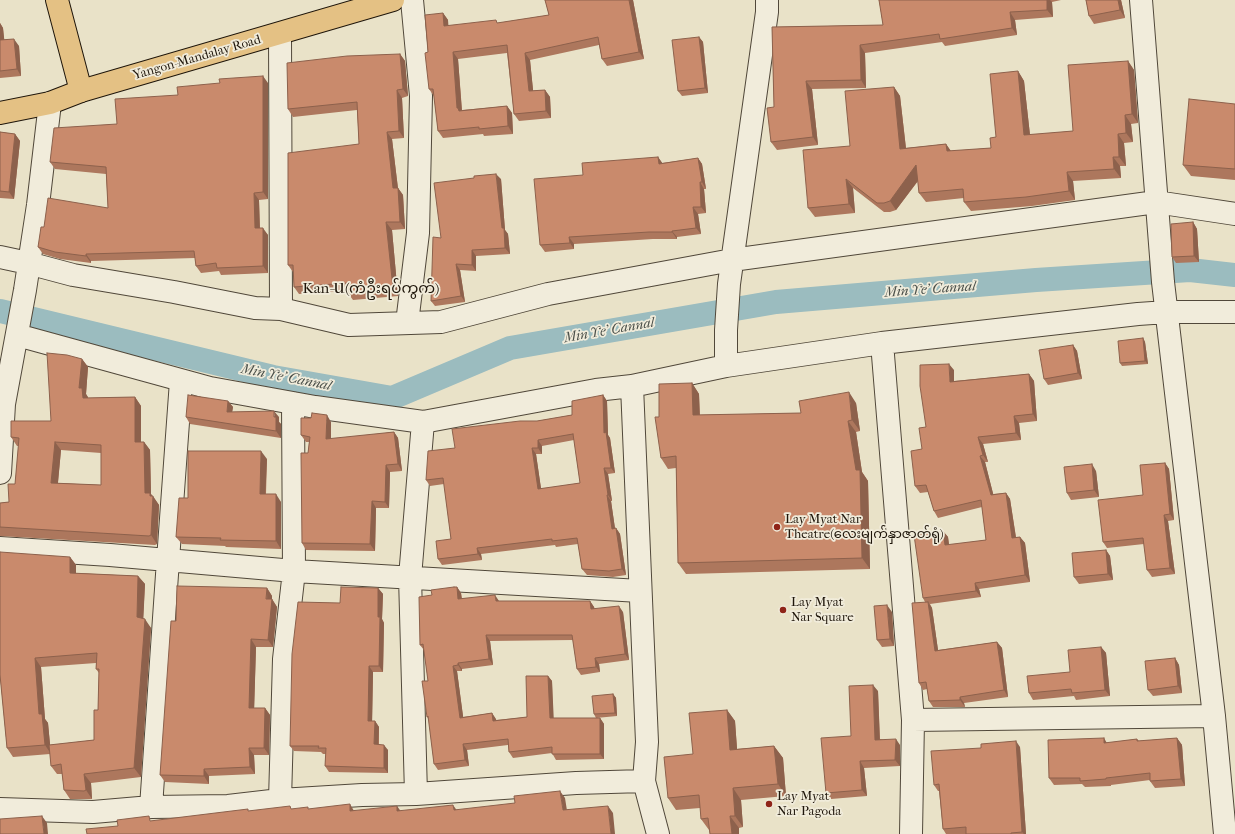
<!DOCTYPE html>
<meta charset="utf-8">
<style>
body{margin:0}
canvas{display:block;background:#e9e2c8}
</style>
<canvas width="1235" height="834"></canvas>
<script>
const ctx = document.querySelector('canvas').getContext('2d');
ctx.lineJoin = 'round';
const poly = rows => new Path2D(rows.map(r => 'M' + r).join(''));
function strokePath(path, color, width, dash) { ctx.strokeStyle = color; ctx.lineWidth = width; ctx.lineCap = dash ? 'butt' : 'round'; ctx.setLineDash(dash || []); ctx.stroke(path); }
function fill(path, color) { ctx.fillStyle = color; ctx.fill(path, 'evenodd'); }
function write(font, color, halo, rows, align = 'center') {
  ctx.font = font + ' "IM FELL French Canon","Noto Sans Myanmar",serif'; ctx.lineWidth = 3.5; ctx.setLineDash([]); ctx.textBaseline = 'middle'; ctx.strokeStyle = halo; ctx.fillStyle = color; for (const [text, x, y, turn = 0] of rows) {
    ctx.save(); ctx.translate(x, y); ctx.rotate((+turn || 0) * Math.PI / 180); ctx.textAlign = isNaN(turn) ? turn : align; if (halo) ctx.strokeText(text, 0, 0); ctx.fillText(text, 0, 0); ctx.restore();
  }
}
const canal = poly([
 [0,311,273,377,392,398,510,348,776,302,1036,280,1190,270,1235,275]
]);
const minor = poly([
 [1141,0,1163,282,1214,716,1225,834],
 [280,34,281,309],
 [0,257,28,263,73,275,174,292,255,308,281,309,349,325,441,322,548,294,732,260,1156,202,1235,214],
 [407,323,418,233,421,96,412,0],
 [17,335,210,388,315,407,423,422,596,390,632,386],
 [882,343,913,720,911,834],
 [726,366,726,330,729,284,767,12,767,0],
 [0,473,4,404,25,290,38,205,50,103],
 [0,548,110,555,294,571,640,591],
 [913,720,1214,716],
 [416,794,410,577,423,422],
 [280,800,284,659,294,571,293,403],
 [151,807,168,560,181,381],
 [0,809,93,812,151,807,228,806,280,800,362,795,416,794,576,783,644,781],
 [658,834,644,781,647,742,632,386,726,366,882,343,1138,314,1167,312,1235,312]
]);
const major = poly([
 [57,0,81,91]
]);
const highway = poly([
 [0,113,50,103,81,91,393,0]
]);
const wall = poly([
 [545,0,633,0,644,59,607,66,602,59,599,45,530,60,533,91,545,90,550,97,551,118,519,121,514,114,507,53,458,59,462,110,507,106,512,113,513,134,484,136,483,134,443,138,438,131,434,96,429,89,428,52,443,13,448,20,448,26,498,23,549,15],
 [879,0,1061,0,1052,2,1053,17,1015,20,1017,35,945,46,942,42,865,53,866,88,812,89,818,145,777,150,771,142,774,107,772,27,883,25],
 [1086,0,1121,0,1125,18,1094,24,1089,16],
 [0,23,3,28,4,40,19,46,21,76,0,78],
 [699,37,703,42,708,93,682,96,678,91],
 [400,54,405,61,408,96,402,98,404,138,392,139,398,188,403,195,405,229,392,230,398,296,353,300,348,293,348,291,299,294,294,287,293,272,288,265,359,144,357,110,293,117,288,109],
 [1128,61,1134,70,1138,123,1131,124,1133,142,1124,143,1126,166,1120,166,1121,178,1073,181,1075,200,1032,206,971,211,964,202,964,198,926,202,919,193,918,181,896,210,890,212,884,212,853,188,855,213,815,217,808,208,850,146,894,87,900,96,906,148,946,144,951,151,991,148,996,137,1018,71,1024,81,1030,135,1073,131],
 [268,83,268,199,259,200,260,228,268,235,268,273,221,275,219,271,201,273,196,266,195,258,91,261,91,263,60,259,43,254,38,247,44,227,108,208,106,174,55,169,50,162,117,124,178,95],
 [1235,104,1235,180,1191,176,1183,165],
 [0,132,15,134,20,141,14,199,0,198],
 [658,157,662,163,698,158,702,164,706,189,704,189,706,213,698,214,701,234,677,237,677,239,653,239,574,244,574,249,545,252,540,245,583,175],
 [501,179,505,230,508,234,510,254,476,256,476,271,460,270,465,302,435,306,431,301,441,238],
 [1193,222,1197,229,1199,262,1176,263,1172,257],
 [1143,338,1145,342,1148,364,1122,366,1120,363],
 [1073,345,1077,351,1082,379,1048,385,1044,379],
 [82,359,88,367,86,394,88,398,135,397,141,406,141,442,144,442,150,450,151,494,159,505,157,544,155,545,0,536,0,503,9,502,15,484,19,446,17,446,11,437,51,421],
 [61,450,101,453,101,485,58,483],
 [954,370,954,381,1029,374,1034,381,1037,421,1019,423,1021,440,983,444,988,462,985,462,993,494,1006,493,1010,499,1016,537,1020,537,1025,543,1030,582,979,589,981,597,930,604,932,608,938,650,997,642,1002,648,1008,697,964,703,965,707,933,707,929,701,927,689,923,690,919,683,925,602,923,598,943,531,948,537,949,545,986,540,982,507,938,518,934,511,928,492,920,493,915,486,926,427],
 [692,383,699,394,700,415,801,413,856,403,860,431,856,432,862,472,868,481,870,569,686,574,678,563,676,468,668,469,661,458,659,417],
 [603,395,607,401,608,435,610,438,615,473,608,474,612,501,611,501,615,529,616,528,620,534,626,575,613,577,587,575,582,569,578,544,556,547,555,545,481,554,482,560,442,565,438,559,451,539,444,484,430,486,426,480,455,448,537,421,572,415],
 [574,440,580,483,541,489,536,454,542,454,542,446],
 [228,401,233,407,232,412,279,417,279,422,281,424,281,438,190,424,186,417],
 [331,422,331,439,394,432,398,438,402,471,390,472,389,508,376,508,375,551,306,550,302,543,309,442,306,442,301,435],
 [267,459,266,494,281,502,281,549,226,547,225,546,182,544,176,537,188,498],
 [1165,463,1169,469,1174,520,1168,521,1175,574,1152,577,1147,570,1144,544,1107,548,1103,542,1143,495],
 [1096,471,1099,497,1071,500,1067,493],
 [1106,550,1110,556,1113,580,1079,584,1074,577],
 [70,557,76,565,76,573,138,576,145,584,143,619,151,628,141,777,91,783,92,799,70,799,64,790,62,774,57,774,51,766,50,754,13,757,7,748,0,675],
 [96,663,96,669,99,673,98,710,94,740,50,745,48,723,45,719,41,667],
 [457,587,461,593,462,598,499,601,590,601,594,607,595,609,623,612,629,660,599,664,600,672,581,675,577,669,573,640,490,641,493,665,462,669,462,671,457,671,463,717,492,713,496,720,527,717,548,676,552,681,553,718,600,718,604,724,604,759,556,760,552,753,513,758,509,752,508,745,467,750,469,766,438,770,434,764,429,720,427,717,428,681,424,650,420,645,432,595],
 [267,588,272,596,272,599,277,607,273,647,256,647,254,708,265,708,270,715,269,755,254,755,255,774,209,776,209,784,165,782,160,775,176,621],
 [378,588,383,594,382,619,384,623,383,672,373,672,372,721,375,721,379,727,379,745,388,750,388,773,329,772,325,766,326,754,323,754,321,752,294,751,290,746,340,603],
 [892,612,894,646,882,647,877,640],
 [1101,647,1106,653,1110,696,1076,700,1074,696,1033,700,1029,693,1070,672],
 [1175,658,1179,665,1182,693,1153,696,1148,690],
 [878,691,880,739,900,745,900,766,864,768,867,796,831,799,826,793,851,736],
 [613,694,616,698,617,716,596,718,594,714],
 [727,710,735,721,737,749,774,746,783,758,786,796,741,800,743,827,739,828,739,834,710,834,709,830,701,819,700,808,676,810,668,798,693,754],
 [1177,738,1182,745,1185,786,1155,788,1150,781,1150,780,1111,785,1111,786,1085,787,1082,784,1054,785,1049,778,1107,743,1137,739,1139,741],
 [1020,747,1026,834,946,834,943,829,939,791,938,791,934,785]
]);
const shadedWall = poly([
 [629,0,633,0,644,59,639,52],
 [1047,0,1050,0,1052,2,1053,17,1047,10],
 [1118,0,1121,0,1125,18,1120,10],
 [1010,12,1015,20,1017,35,1012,28],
 [443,13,448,20,449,33,444,26],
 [0,23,3,28,5,46,0,40],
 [699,37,703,42,708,93,705,88],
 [14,39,19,46,21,76,17,69],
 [860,45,865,53,866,88,861,80],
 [453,52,458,59,462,113,463,115,457,108],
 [525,53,530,60,534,99,529,91],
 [400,54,405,61,408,96,403,89],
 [1128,61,1134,70,1138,123,1132,114],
 [1018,71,1024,81,1031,144,1024,135],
 [263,76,268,83,268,199,263,192],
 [806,81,812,89,818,145,813,137],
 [894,87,900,96,907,158,900,149],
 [397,90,402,98,404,138,399,131],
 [545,90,550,97,551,118,546,111],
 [507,106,512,113,513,134,508,126],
 [1125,115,1131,124,1133,142,1126,133],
 [387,132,392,139,398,189,398,188,403,195,405,229,400,222,393,188],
 [15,134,20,141,14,199,9,192],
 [1118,134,1124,143,1126,166,1119,157],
 [946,144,952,153,947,151],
 [658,157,663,164,659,164],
 [1113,157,1120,166,1121,178,1114,169],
 [698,158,702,164,706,189,702,182],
 [916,165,923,174,896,210,890,201],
 [1067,172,1073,181,1075,200,1069,191],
 [496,174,501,179,505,230,508,234,510,254,505,248,502,228],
 [846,179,853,188,855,213,849,204],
 [700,182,704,189,706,213,701,207],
 [254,193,259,200,260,235,255,228],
 [693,207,698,214,701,234,696,228],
 [386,222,392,230,398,296,393,288],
 [1193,222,1197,229,1199,262,1194,256],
 [263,228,268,235,268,273,263,266],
 [672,231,677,237,677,239,672,232],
 [569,237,574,244,574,249,570,243],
 [472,250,476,256,476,271,472,265],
 [86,254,91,261,91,263,86,256],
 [456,264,460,270,465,302,461,296],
 [1143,338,1145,342,1148,364,1145,361],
 [1073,345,1077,351,1082,379,1078,373],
 [82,359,88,367,86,394,88,397,89,407,83,398,79,388],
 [949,364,954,370,954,388,950,382],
 [1029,374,1034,381,1037,421,1033,414],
 [692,383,699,394,700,426,693,415],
 [849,392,856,403,860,431,852,420],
 [603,395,607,401,608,435,610,438,615,473,611,468,604,433],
 [135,397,141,406,141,450,135,442],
 [228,401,233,407,231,419,227,412],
 [274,411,279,417,279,422,281,424,281,438,276,431],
 [327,415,331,422,331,446,326,439],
 [1014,416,1019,423,1021,440,1016,433],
 [848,421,856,432,862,472,868,481,870,569,862,558,856,470],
 [394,432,398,438,402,471,398,464],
 [978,437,983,444,988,462,983,455],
 [538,440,542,446,542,454,538,448],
 [55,442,61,450,57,492,51,483],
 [144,442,150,450,151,494,153,497,153,496,159,505,157,544,151,535,145,493],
 [532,448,536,454,542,495,538,489],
 [261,451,267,459,265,502,260,494],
 [980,456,985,462,995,501,991,495],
 [1165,463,1169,469,1174,520,1170,514],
 [1092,464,1096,471,1099,497,1094,490],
 [386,465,390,472,389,508,385,502],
 [604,468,608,474,612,501,608,495],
 [1006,493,1010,499,1017,545,1012,538],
 [276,494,281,502,281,549,276,541],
 [607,495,611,501,616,535,612,529],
 [372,501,376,508,375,551,370,544],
 [1164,515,1168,521,1175,574,1170,568],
 [616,528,620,534,626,575,622,569],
 [943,531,948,537,950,552,945,545],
 [1020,537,1025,543,1030,582,1025,575],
 [477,548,481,554,482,560,478,554],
 [1106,550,1110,556,1113,580,1108,574],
 [70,557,76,565,76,581,70,573],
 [138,576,145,584,143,626,137,617],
 [975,583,979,589,981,597,976,591],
 [457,587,461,593,462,605,458,599],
 [267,588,272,596,272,606,272,599,277,607,273,647,268,640],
 [378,588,383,594,382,619,384,623,383,672,379,666,378,617],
 [495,595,499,601,496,601],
 [590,601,594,607,595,615,591,609],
 [928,602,932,608,939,657,935,651],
 [887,605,892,612,894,646,890,639],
 [619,606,623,612,629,660,625,654],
 [145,619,151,628,141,777,134,768],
 [486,635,490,641,493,665,489,659],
 [251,639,256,647,254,715,249,708],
 [997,642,1002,648,1008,697,1004,690],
 [1101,647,1106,653,1110,696,1105,690],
 [35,658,41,667,45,719,48,723,51,754,45,745,39,714],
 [595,658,599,664,600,672,596,667],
 [1175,658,1179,665,1182,693,1178,686],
 [458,663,462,669,462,671,458,665],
 [369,666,373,672,372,727,368,721],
 [453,666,457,671,464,723,460,718],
 [548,676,552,681,554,724,550,718],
 [873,685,878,691,880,746,875,740],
 [613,694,616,698,617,716,615,713],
 [960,697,964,703,965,707,960,700],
 [265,708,270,715,269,755,264,748],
 [727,710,735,721,738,762,730,750],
 [492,713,496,719,497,726,493,721],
 [600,718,604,724,604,759,600,754],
 [375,721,379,727,378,750,374,744],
 [1104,738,1108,745,1104,743],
 [1177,738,1182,745,1185,786,1181,779],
 [896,739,900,745,900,766,895,760],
 [1016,741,1020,747,1026,834,1024,834,1022,832],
 [463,744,467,750,469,766,465,760],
 [384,745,388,750,388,773,384,768],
 [774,746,783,758,786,796,778,784],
 [249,748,254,755,255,774,250,767],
 [860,761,864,768,867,796,862,790],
 [204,769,209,776,209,784,204,776],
 [84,774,91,783,92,799,86,790],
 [733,788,741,800,743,827,735,816],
 [560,791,565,798,568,817,563,810],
 [350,804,354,811,350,811],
 [453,805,458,812,454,810],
 [397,806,402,813,397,811],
 [608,806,613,813,615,834,611,834],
 [42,816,47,823,48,834,44,834],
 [730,816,739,828,739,834,732,834]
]);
const building = poly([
 [545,0,629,0,639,52,602,59,598,37,525,53,529,91,545,90,546,111,514,114,507,45,453,52,457,108,458,108,459,111,507,106,508,126,479,129,479,127,438,131,433,89,429,89,425,53,428,52,425,15,443,13,444,26,496,20,497,23,549,15,545,0],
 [879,0,1047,0,1047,10,1010,12,1012,28,940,39,939,34,860,45,861,80,806,81,813,137,771,142,767,108,774,107,772,27,883,25,879,0],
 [1086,0,1118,0,1120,10,1089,16,1086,0],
 [699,37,705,88,678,91,672,40,699,37],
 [0,38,0,40,14,39,17,69,0,71,0,38],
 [400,54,403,89,397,90,399,131,387,132,393,188,398,188,400,222,386,222,393,288,348,293,347,283,294,287,293,265,288,265,288,153,359,144,357,102,288,109,287,63,347,56,400,54],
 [1128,61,1132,114,1125,115,1126,133,1118,134,1119,157,1113,157,1114,169,1067,172,1069,191,1026,197,964,202,963,189,919,193,916,165,890,201,884,203,877,203,846,179,849,204,808,208,803,150,850,146,845,91,894,87,900,149,946,144,947,151,991,148,990,138,996,137,990,74,1018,71,1024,135,1073,131,1068,65,1128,61],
 [263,76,263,192,254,193,255,228,263,228,263,266,217,268,216,263,196,266,194,251,86,254,86,256,55,252,38,247,41,227,44,227,48,198,108,208,106,167,50,162,54,128,117,124,115,99,178,95,177,87,220,83,219,79,263,76],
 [1189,99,1235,104,1235,169,1183,165,1189,99],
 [0,132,15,134,9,192,0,191,0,132],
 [658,157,659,164,698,158,702,182,700,182,701,207,693,207,696,228,672,231,672,232,649,232,569,237,570,243,540,245,534,179,583,175,582,163,658,157],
 [496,174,502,228,504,228,505,248,472,250,472,265,456,264,461,296,431,301,433,237,441,238,434,183,474,178,474,176,496,174],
 [1193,222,1194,256,1172,257,1171,224,1193,222],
 [1143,338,1145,361,1120,363,1118,341,1143,338],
 [1073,345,1078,373,1044,379,1039,350,1073,345],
 [47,353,67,355,82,359,79,388,82,388,83,398,135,397,135,442,144,442,145,493,150,493,150,496,153,496,151,535,149,536,0,527,0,503,9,502,8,484,15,484,19,438,11,437,11,421,51,421,47,353],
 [55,442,101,445,101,485,51,483,55,442],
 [949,364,950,382,1029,374,1033,414,1014,416,1016,433,978,437,983,455,980,456,991,495,1006,493,1012,538,1020,537,1025,575,975,583,976,591,923,598,914,535,943,531,945,545,986,540,981,500,934,511,926,485,915,486,911,451,922,449,919,428,926,427,920,386,920,365,949,364],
 [692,383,693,415,801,413,799,401,849,392,852,420,848,421,856,470,860,470,862,558,678,563,676,456,661,458,655,417,659,417,659,384,692,383],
 [188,395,228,401,227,412,274,411,274,417,276,417,276,431,186,417,188,395],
 [603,395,604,433,606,432,611,468,604,468,608,495,607,495,612,529,616,528,622,569,609,571,582,569,577,538,552,541,552,539,477,548,478,554,438,559,436,541,451,539,443,478,426,480,428,451,455,448,452,429,520,421,537,421,572,415,572,401,603,395],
 [573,434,580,483,538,489,532,448,538,448,538,440,573,434],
 [312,413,327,415,326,439,394,432,398,464,386,465,385,502,372,501,370,544,302,543,301,453,308,453,310,437,301,435,301,418,311,418,312,413],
 [188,451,261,451,260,494,276,494,276,541,220,540,221,538,176,537,179,498,188,498,188,451],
 [1165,463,1170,514,1164,515,1170,568,1147,570,1143,538,1103,542,1098,500,1143,495,1140,465,1165,463],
 [1092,464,1094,490,1067,493,1064,467,1092,464],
 [1106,550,1108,574,1074,577,1072,553,1106,550],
 [0,552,70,557,70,573,138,576,137,617,145,619,134,768,84,774,86,790,84,791,64,790,61,764,51,766,49,745,94,740,94,710,98,710,99,669,96,669,97,653,35,658,39,714,42,714,45,745,7,748,0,675,0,552],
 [177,586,267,588,266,599,272,599,268,640,251,639,249,708,265,708,264,748,249,748,250,767,204,769,204,776,160,775,171,621,176,621,177,586],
 [341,587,378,588,378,617,380,617,379,666,369,666,368,721,375,721,374,744,384,745,384,768,325,766,326,748,318,748,319,746,290,746,292,654,298,602,340,603,341,587],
 [454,587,457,587,458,599,495,595,496,601,590,601,591,609,619,606,625,654,595,658,596,667,577,669,572,635,486,635,489,659,458,663,458,665,453,666,460,718,492,713,493,721,527,717,526,676,548,676,550,718,600,718,600,754,552,754,552,747,509,752,508,739,463,744,465,760,434,764,428,716,427,717,422,681,428,681,423,644,420,645,419,597,432,595,431,590,454,587],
 [928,602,935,651,997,642,1004,690,960,697,960,700,929,701,926,682,919,683,912,603,928,602],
 [887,605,890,639,877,640,874,606,887,605],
 [1101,647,1105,690,1072,693,1071,689,1029,693,1027,676,1070,672,1068,650,1101,647],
 [1175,658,1178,686,1148,690,1145,661,1175,658],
 [873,685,875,740,896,739,895,760,860,761,862,790,826,793,821,738,851,736,849,686,873,685],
 [613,694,615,713,594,714,592,696,613,694],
 [727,710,730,750,774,746,778,784,733,788,735,816,730,816,732,834,710,834,708,818,701,819,699,795,668,798,664,757,693,754,689,713,727,710],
 [1104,738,1104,743,1137,739,1137,741,1177,738,1181,779,1150,781,1150,773,1106,778,1106,779,1080,781,1080,778,1049,778,1048,740,1104,738],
 [1016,741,1022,832,1011,833,1011,834,966,834,966,827,943,829,939,784,934,785,931,751,981,748,981,744,1016,741],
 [560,791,563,810,608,806,611,834,87,834,86,829,118,826,117,820,149,816,150,821,248,809,248,811,290,806,291,809,308,807,308,809,350,804,350,811,397,806,397,811,453,805,454,810,515,803,514,796,560,791],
 [42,816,44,834,0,834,0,819,42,816]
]);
const markers = [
 [777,527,4,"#8f2418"],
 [783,610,4,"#8f2418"],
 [769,804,4,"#8f2418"]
];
const streetNames = [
 ["Yangon-Mandalay Road",197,58,-16]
];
const poiNames = [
 ["Lay Myat Nar",785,520],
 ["Theatre(လေးမျက်နှာဇာတ်ရုံ)",785,535],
 ["Lay Myat",791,603],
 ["Nar Square",791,618],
 ["Lay Myat",777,797],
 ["Nar Pagoda",777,812]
];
const waterNames = [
 ["Min Ye' Cannal",930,290,-4],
 ["Min Ye' Cannal",609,331,-10],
 ["Min Ye' Cannal",286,378,11]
];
const quarterNames = [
 ["Kan-U(ကံဦးရပ်ကွက်)",371,289]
];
strokePath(canal, '#9bbcbf', 24);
strokePath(minor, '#51483a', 24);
strokePath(major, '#1e150a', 24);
strokePath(highway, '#1e150a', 24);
strokePath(minor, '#f1ecdb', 22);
strokePath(major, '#e4c184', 22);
strokePath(highway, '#e4c184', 22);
fill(wall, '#ad775d');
fill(shadedWall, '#8d614c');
fill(building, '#c98a6c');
strokePath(building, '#8d614c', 1);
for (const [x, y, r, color] of markers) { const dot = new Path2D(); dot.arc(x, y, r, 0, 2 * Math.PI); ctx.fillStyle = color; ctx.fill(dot); strokePath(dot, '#f1ecdb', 1.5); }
write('13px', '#1e150a', '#f1ecdb', streetNames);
write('13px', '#1e150a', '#f1ecdb', poiNames, 'left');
write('italic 14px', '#4a4f49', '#f1ecdb', waterNames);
write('15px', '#1e150a', '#f1ecdb', quarterNames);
</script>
